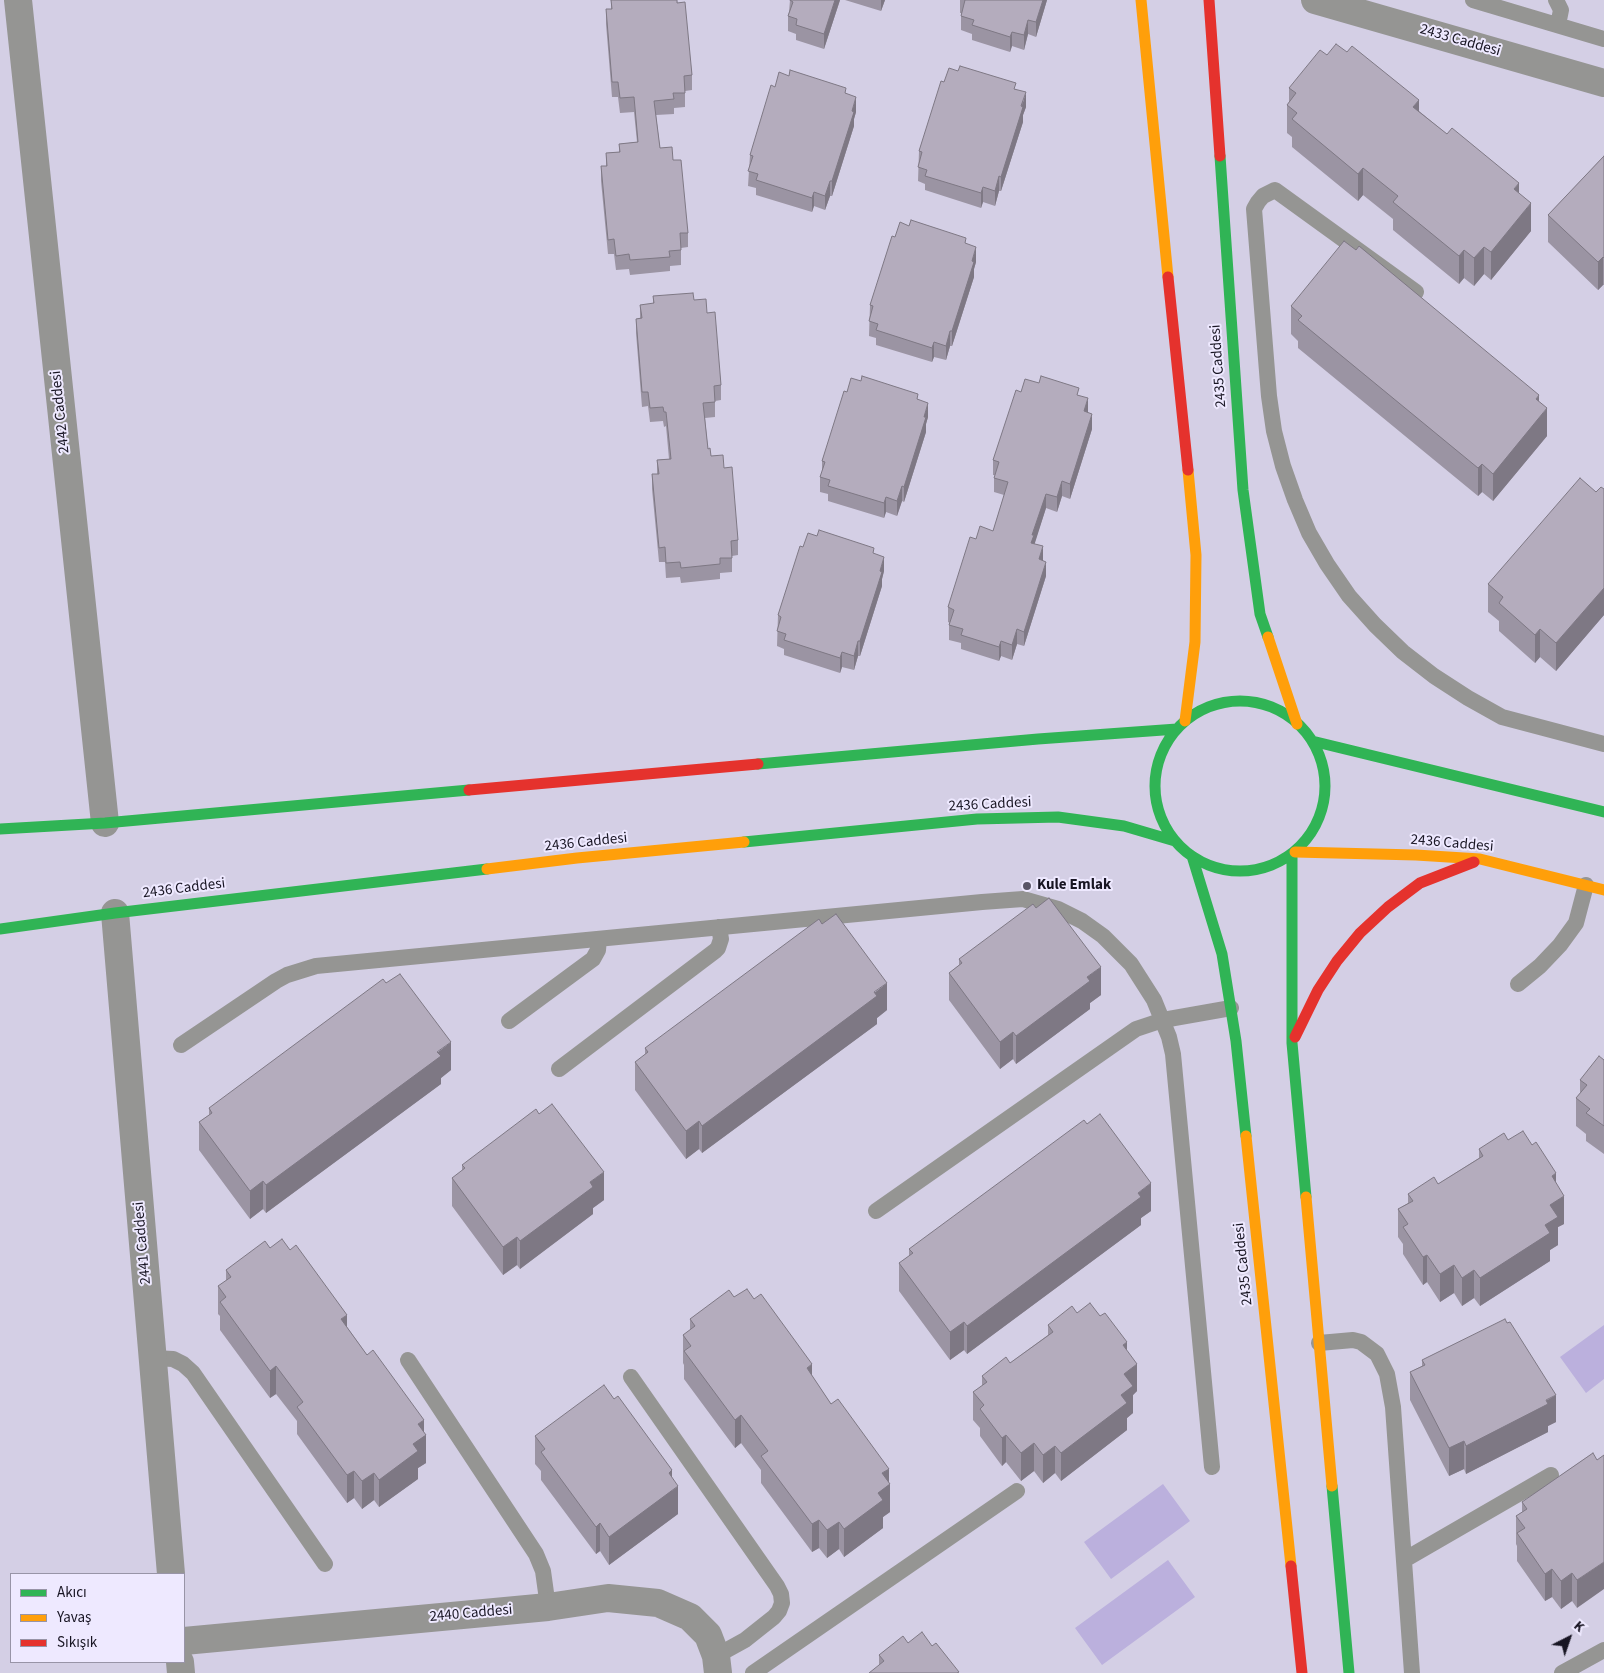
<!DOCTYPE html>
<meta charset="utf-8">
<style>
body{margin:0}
#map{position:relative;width:1604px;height:1673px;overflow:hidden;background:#d4cfe5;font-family:"Source Sans 3",sans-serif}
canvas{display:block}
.legend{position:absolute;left:10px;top:1573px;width:175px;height:90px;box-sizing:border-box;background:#eee9ff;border:1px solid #9894a7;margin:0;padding:6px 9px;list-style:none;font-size:15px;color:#181523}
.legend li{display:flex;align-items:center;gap:10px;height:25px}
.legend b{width:25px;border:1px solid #9894a7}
.north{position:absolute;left:1544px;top:1613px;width:50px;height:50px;-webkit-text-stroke:4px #eee9ff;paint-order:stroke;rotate:41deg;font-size:14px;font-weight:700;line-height:20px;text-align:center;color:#181523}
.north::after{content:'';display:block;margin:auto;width:18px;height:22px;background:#181523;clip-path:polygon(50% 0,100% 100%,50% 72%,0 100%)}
</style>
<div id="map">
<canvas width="1604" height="1673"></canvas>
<ul class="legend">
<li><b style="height:6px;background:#30b455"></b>Akıcı</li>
<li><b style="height:6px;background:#ff9f0a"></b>Yavaş</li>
<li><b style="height:6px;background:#e5322d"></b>Sıkışık</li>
</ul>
<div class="north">K</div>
</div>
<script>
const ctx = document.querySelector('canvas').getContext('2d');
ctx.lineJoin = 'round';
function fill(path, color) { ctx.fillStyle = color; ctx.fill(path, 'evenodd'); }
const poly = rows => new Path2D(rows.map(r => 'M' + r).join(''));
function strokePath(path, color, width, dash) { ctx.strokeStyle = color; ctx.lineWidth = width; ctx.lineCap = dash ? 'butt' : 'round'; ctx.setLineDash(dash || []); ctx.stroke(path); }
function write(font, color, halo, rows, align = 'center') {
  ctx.font = font + ' "Source Sans 3",sans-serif'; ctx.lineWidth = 4; ctx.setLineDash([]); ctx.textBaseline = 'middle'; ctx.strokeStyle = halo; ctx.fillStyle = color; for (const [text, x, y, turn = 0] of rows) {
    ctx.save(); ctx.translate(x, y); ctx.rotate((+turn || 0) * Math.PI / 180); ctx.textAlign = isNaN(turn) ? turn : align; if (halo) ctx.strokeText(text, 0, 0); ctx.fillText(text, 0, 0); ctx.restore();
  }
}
const green = poly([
 [1604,1325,1604,1379,1586,1393,1560,1357],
 [1163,1484,1190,1521,1111,1579,1084,1542],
 [1168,1560,1195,1597,1102,1665,1075,1628]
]);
const lane = poly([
 [1473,0,1604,39],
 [1556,0,1561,10,1558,25],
 [1416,292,1275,190,1263,196,1258,202,1254,209,1269,396,1274,431,1283,466,1295,500,1309,533,1327,564,1349,596,1375,625,1403,652,1434,676,1468,698,1502,717,1604,744],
 [1518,984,1540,966,1560,945,1576,923,1586,885],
 [509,1021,593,959,598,950,599,939],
 [181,1045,276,981,287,975,316,966,982,902,1023,899,1058,909,1082,921,1103,936,1131,964,1154,1000,1169,1037,1173,1054,1212,1467],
 [559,1069,715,951,718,948,721,939,719,927],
 [876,1211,1136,1029,1163,1020,1231,1008],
 [1319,1343,1353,1340,1361,1342,1377,1354,1387,1374,1393,1407,1412,1673],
 [153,1358,173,1359,183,1364,193,1373,325,1564],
 [408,1360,536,1554,543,1571,548,1607],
 [631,1377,777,1586,781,1594,782,1603,779,1611,774,1617,745,1640,716,1656],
 [1404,1560,1551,1475],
 [753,1673,1017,1491],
 [1562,1673,1604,1650]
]);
const street = poly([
 [18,0,105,823],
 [1315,0,1604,83],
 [115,913,171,1574],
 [184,1641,548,1607,608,1598,658,1603,690,1617,708,1635,716,1656,718,1673],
 [180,1662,181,1673]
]);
const fast = poly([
 [1220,156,1243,490,1260,614,1268,637],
 '1155 786a85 85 0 1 1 170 0a85 85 0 1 1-170 0Z',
 [1312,741,1604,812],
 [758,764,1038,739,1177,729],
 [0,829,105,823,469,790],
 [744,842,977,819,1058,817,1124,826,1175,841],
 [1292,854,1292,1043,1306,1197],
 [1192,856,1222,954,1236,1041,1246,1136],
 [0,929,115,913,487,869],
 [1332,1486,1349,1673]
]);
const slow = poly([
 [1141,0,1168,277],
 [1268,637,1297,724],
 [1185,721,1195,642,1196,555,1188,470],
 [1295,852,1416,855,1480,859,1604,890],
 [487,869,577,858,744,842],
 [1246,1136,1291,1566],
 [1306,1197,1332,1486]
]);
const jam = poly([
 [1209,0,1220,156],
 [1168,277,1188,470],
 [469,790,758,764],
 [1295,1037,1318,990,1337,961,1360,933,1388,907,1420,883,1474,862],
 [1291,1566,1302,1673]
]);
const wall = poly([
 [611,0,677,0,692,75,692,90,685,91,685,107,674,108,674,114,656,115,660,148,673,160,688,233,688,247,681,248,681,265,670,266,670,271,630,275,629,269,616,270,614,254,608,254,601,181,601,166,606,166,606,153,619,152,619,144,637,142,634,112,620,113,618,97,612,97,606,24,606,9,611,9],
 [790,0,840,0,824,49,796,40,796,34,788,31,788,16,789,12],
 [845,0,885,0,881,11],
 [960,0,1047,0,1036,37,1028,34,1024,50,1012,46,1010,52,972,40,972,34,961,30,961,13,960,13],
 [1327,55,1419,111,1519,194,1531,231,1491,280,1484,274,1474,286,1464,278,1459,284,1393,230,1393,219,1363,195,1358,201,1292,147,1292,137,1287,133,1287,105,1289,102,1289,88],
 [944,82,1016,89,1026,107,1023,115,1023,122,1001,191,999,191,995,206,983,202,981,208,925,190,925,184,918,181,919,151],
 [775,87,846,93,856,112,854,119,854,126,832,196,830,196,825,210,814,206,812,212,756,195,756,188,748,186,750,155],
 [1604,156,1604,285,1603,285,1598,290,1548,242,1548,215],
 [895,237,966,244,976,262,974,269,974,277,952,346,950,346,946,360,934,357,932,362,876,345,876,338,869,336,870,305],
 [653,296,694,300,707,313,721,385,721,400,715,401,715,417,705,418,708,449,711,456,724,468,738,540,738,555,732,556,732,572,720,573,720,579,681,583,680,577,666,578,665,562,659,562,652,489,652,474,657,474,657,460,669,459,666,426,664,427,663,421,650,422,648,406,642,407,636,333,636,319,640,318,640,305,653,304],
 [1291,306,1539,402,1547,436,1493,501,1482,492,1478,496,1298,348,1298,341,1291,334],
 [847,392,918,399,928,417,926,424,926,432,904,502,902,501,897,516,886,512,884,518,828,501,828,494,820,492,820,477,822,472,822,461],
 [1021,392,1079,396,1088,413,1092,429,1070,499,1062,496,1057,512,1046,508,1034,544,1043,560,1046,576,1024,646,1017,644,1012,660,1001,656,999,661,961,649,961,643,949,640,949,625,950,623,948,622,948,607,976,539,993,531,1004,495,994,492,994,478,995,475,993,475,993,460],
 [1604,489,1604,615,1556,671,1540,657,1535,663,1499,631,1499,621,1488,612,1488,584,1596,492],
 [803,547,874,554,884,571,882,579,882,586,860,656,858,656,854,670,842,667,840,673,784,655,784,649,777,646,778,615],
 [959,959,1101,995,1090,1003,1090,1009,1016,1064,1013,1059,1000,1069,949,1000,949,973,959,965],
 [887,1010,877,1018,877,1024,702,1153,699,1149,686,1159,635,1090,635,1062,645,1055,645,1048],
 [1604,1060,1604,1154,1586,1141,1586,1134,1576,1126,1576,1098,1580,1093,1580,1080],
 [451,1070,441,1078,441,1084,266,1213,263,1209,250,1219,199,1150,199,1122,209,1115,209,1108],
 [1508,1140,1556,1183,1564,1224,1558,1227,1558,1245,1550,1250,1550,1261,1480,1306,1474,1298,1462,1306,1454,1293,1440,1302,1427,1282,1423,1285,1403,1254,1403,1244,1398,1237,1398,1209,1408,1203,1408,1194,1438,1184,1479,1158,1479,1149],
 [462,1165,604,1200,593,1208,593,1214,520,1269,517,1265,503,1275,452,1206,452,1178,462,1171],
 [1151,1211,1141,1218,1141,1225,967,1354,964,1350,950,1360,899,1291,899,1263,909,1256,909,1249],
 [270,1248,347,1327,367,1355,424,1433,426,1463,418,1468,418,1479,379,1507,374,1500,362,1509,354,1498,347,1503,297,1434,297,1421,276,1394,270,1398,220,1330,220,1316,218,1314,218,1286,226,1281,226,1270],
 [734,1297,812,1376,831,1404,889,1482,890,1512,883,1517,883,1528,844,1557,839,1549,827,1558,819,1548,812,1552,761,1483,761,1470,741,1443,735,1448,684,1379,684,1365,683,1363,683,1335,690,1330,690,1319],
 [1077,1313,1127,1351,1137,1391,1133,1395,1133,1413,1127,1418,1127,1430,1061,1481,1055,1473,1043,1483,1034,1471,1021,1481,1006,1462,1002,1466,980,1436,980,1428,973,1420,973,1392,982,1386,982,1376,1010,1363,1048,1335,1048,1325],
 [1422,1360,1556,1422,1548,1426,1548,1432,1466,1474,1464,1469,1449,1476,1410,1400,1410,1372,1422,1366],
 [535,1436,672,1479,678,1514,609,1565,600,1551,596,1554,541,1480,541,1471,535,1464],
 [1593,1453,1577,1608,1572,1601,1561,1609,1552,1597,1545,1601,1517,1561,1517,1546,1516,1544,1516,1516,1522,1512,1522,1502],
 [908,1643,932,1646,959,1673,879,1665,879,1655]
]);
const shadedWall = poly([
 [835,0,840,0,824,49,824,34],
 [881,0,885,0,881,11],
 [1043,0,1047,0,1036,37,1036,22],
 [1028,20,1028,34,1024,50,1024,35],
 [1012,32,1012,46,1010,52,1010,37],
 [1026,92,1026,107,1023,115,1023,122,1001,191,1001,177],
 [856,97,856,112,854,119,854,126,832,196,832,181],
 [1419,100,1419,128,1413,107],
 [1363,168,1363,195,1358,201,1358,174],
 [999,176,999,191,995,206,995,191],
 [830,181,830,196,825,210,825,196],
 [1519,183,1519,210,1514,189],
 [983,187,983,202,981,208,981,193],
 [814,192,814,206,812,212,812,198],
 [1531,203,1531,231,1491,280,1491,252],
 [976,247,976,262,974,269,974,277,952,346,952,331],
 [1484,247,1484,274,1474,286,1474,258],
 [1464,250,1464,278,1459,284,1459,256],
 [1603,257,1603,285,1598,290,1598,262],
 [950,331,950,346,946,360,946,346],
 [934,342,934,357,932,362,932,348],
 [1539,395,1539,418,1547,408,1547,436,1493,501,1493,474,1536,399],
 [1088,398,1088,413,1084,411],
 [928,403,928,417,926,424,926,432,904,502,904,487],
 [1092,414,1092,429,1070,499,1070,484],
 [1482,464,1482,492,1478,496,1478,468],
 [1062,481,1062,496,1057,512,1057,497],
 [902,486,902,501,897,516,897,501],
 [1046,494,1046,508,1034,546,1031,543,1032,535],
 [886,497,886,512,884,518,884,503],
 [1043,546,1043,561,1039,559],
 [884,557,884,571,882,579,882,586,860,656,860,641],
 [1046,562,1046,576,1024,646,1024,632],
 [1604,588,1604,615,1556,671,1556,643],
 [1017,629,1017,644,1012,660,1012,645],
 [1540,629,1540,657,1535,663,1535,635],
 [858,641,858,656,854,670,854,656],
 [1001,641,1001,656,999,661,999,647],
 [842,652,842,667,840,673,840,658],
 [1101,967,1101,995,1090,1003,1090,1009,1016,1064,1016,1036,1087,977],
 [887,983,887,1010,877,1018,877,1024,702,1153,702,1126],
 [1013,1032,1013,1059,1000,1069,1000,1042],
 [451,1042,451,1070,441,1078,441,1084,266,1213,266,1185],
 [699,1121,699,1149,686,1159,686,1131],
 [604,1172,604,1200,593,1208,593,1214,520,1269,520,1241,590,1182],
 [1556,1173,1556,1201,1564,1196,1564,1224,1558,1227,1558,1245,1550,1250,1550,1261,1480,1306,1480,1278,1545,1225,1550,1205,1552,1176],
 [263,1181,263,1209,250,1219,250,1191],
 [1151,1183,1151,1211,1141,1218,1141,1225,967,1354,967,1326],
 [517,1237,517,1265,503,1275,503,1247],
 [1427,1255,1427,1282,1423,1285,1423,1257],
 [1454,1265,1454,1293,1440,1302,1440,1274],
 [1474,1270,1474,1298,1462,1306,1462,1278],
 [347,1315,347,1342,341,1319],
 [964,1322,964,1350,950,1360,950,1332],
 [1127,1342,1127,1370,1123,1345],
 [812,1364,812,1391,807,1368],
 [1137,1364,1137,1391,1133,1395,1133,1413,1127,1418,1127,1430,1061,1481,1061,1453,1121,1395,1124,1374],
 [276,1366,276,1394,270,1398,270,1371],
 [1556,1395,1556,1422,1548,1426,1548,1432,1466,1474,1466,1446],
 [741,1415,741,1443,735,1448,735,1420],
 [424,1420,424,1436,426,1435,426,1463,418,1468,418,1479,379,1507,379,1480,413,1444,418,1424],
 [1006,1435,1006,1462,1002,1466,1002,1438],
 [1464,1441,1464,1469,1449,1476,1449,1448],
 [1034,1443,1034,1471,1021,1481,1021,1453],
 [1055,1446,1055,1473,1043,1483,1043,1455],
 [889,1469,889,1485,890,1484,890,1512,883,1517,883,1528,844,1557,844,1529,878,1493,882,1473],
 [672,1470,672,1491,678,1486,678,1514,609,1565,609,1537,669,1473],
 [354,1471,354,1498,347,1503,347,1475],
 [374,1473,374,1500,362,1509,362,1481],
 [819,1520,819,1548,812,1552,812,1524],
 [839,1522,839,1549,827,1558,827,1530],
 [600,1523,600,1551,596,1554,596,1527],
 [1604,1562,1604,1589,1577,1608,1577,1580],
 [1552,1569,1552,1597,1545,1601,1545,1574],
 [1572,1573,1572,1601,1561,1609,1561,1581]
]);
const building = poly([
 [611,0,677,0,677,3,685,2,692,75,684,76,685,93,673,93,674,99,654,101,660,148,672,147,673,160,681,160,688,233,680,233,681,250,669,251,670,257,630,260,629,254,616,256,614,239,608,240,601,166,607,166,606,153,620,152,619,144,638,142,634,97,620,98,618,82,612,82,606,9,612,9,611,0],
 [790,0,835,0,824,34,796,25,797,19,788,16,793,2,790,0],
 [965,0,1043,0,1036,22,1028,20,1024,35,1012,32,1010,37,972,25,974,20,961,16,965,0],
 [1336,44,1347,52,1352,46,1419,100,1413,107,1447,134,1452,128,1519,183,1514,189,1531,203,1491,252,1484,247,1474,258,1464,250,1459,256,1393,202,1398,196,1363,168,1358,174,1292,119,1297,113,1287,105,1296,93,1289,88,1320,50,1327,55,1336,44],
 [960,66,1016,83,1014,89,1026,92,1021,106,1023,107,1001,177,999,176,995,191,983,187,981,193,925,176,927,170,918,167,922,152,919,151,941,81,944,82,949,68,958,71,960,66],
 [790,70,846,88,845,93,856,97,852,111,854,112,832,181,830,181,825,196,814,192,812,198,756,180,758,174,748,171,753,156,750,155,771,85,775,87,779,72,789,76,790,70],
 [1604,156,1604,258,1603,257,1598,262,1548,215,1604,156],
 [911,220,966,238,965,243,976,247,972,261,974,262,952,331,950,331,946,346,934,342,932,348,876,330,878,324,869,321,873,306,870,305,892,236,895,237,900,222,909,226,911,220],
 [1344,241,1356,250,1359,246,1539,395,1536,399,1547,408,1493,474,1482,464,1478,468,1298,320,1302,316,1291,306,1344,241],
 [693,293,694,300,706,299,707,313,715,312,721,385,714,386,715,402,703,403,708,449,710,448,711,456,723,455,724,468,732,467,738,540,731,541,732,558,720,558,720,564,681,568,680,562,666,563,665,547,659,548,652,474,659,474,657,460,671,459,666,412,664,412,663,407,650,408,648,392,642,392,636,319,642,318,640,305,654,303,653,296,693,293],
 [862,376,918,394,917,399,928,403,924,417,926,417,904,487,902,486,897,501,886,497,884,503,828,486,830,480,820,477,825,462,822,461,844,391,847,392,851,378,861,381,862,376],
 [1041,376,1079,388,1077,395,1088,398,1084,411,1092,414,1070,484,1062,481,1057,497,1046,494,1032,535,1034,535,1031,543,1043,546,1039,559,1046,562,1024,632,1017,629,1012,645,1001,641,999,647,961,635,963,629,949,625,954,610,948,607,970,537,976,539,980,526,993,531,1008,482,994,478,999,462,993,460,1016,390,1021,392,1025,379,1039,383,1041,376],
 [1580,478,1596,492,1601,487,1604,489,1604,588,1556,643,1540,629,1535,635,1499,603,1503,597,1488,584,1580,478],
 [819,530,874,548,873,553,884,557,880,571,882,572,860,641,858,641,854,656,842,652,840,658,784,640,786,634,777,631,781,617,778,615,800,546,803,547,808,533,817,536,819,530],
 [1049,898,1101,967,1087,977,1090,981,1016,1036,1013,1032,1000,1042,949,973,962,963,959,959,1033,904,1036,908,1049,898],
 [836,914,887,983,874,992,877,996,702,1126,699,1121,686,1131,635,1062,648,1052,645,1048,819,919,822,924,836,914],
 [400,974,451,1042,437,1052,441,1056,266,1185,263,1181,250,1191,199,1122,212,1113,209,1108,383,979,386,983,400,974],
 [1599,1056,1604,1060,1604,1126,1586,1113,1590,1109,1576,1098,1587,1085,1580,1080,1599,1056],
 [552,1104,604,1172,590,1182,593,1187,520,1241,517,1237,503,1247,452,1178,465,1168,462,1165,536,1109,539,1114,552,1104],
 [1100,1114,1151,1183,1138,1193,1141,1197,967,1326,964,1322,950,1332,899,1263,913,1253,909,1249,1084,1120,1087,1124,1100,1114],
 [1523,1131,1532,1145,1536,1142,1556,1173,1552,1176,1564,1196,1550,1205,1558,1217,1545,1225,1550,1233,1480,1278,1474,1270,1462,1278,1454,1265,1440,1274,1427,1255,1423,1257,1403,1227,1408,1224,1398,1209,1413,1201,1408,1194,1434,1177,1438,1184,1483,1156,1479,1149,1504,1133,1508,1140,1523,1131],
 [282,1239,290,1250,296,1245,347,1315,341,1319,367,1355,373,1350,424,1420,418,1424,426,1435,413,1444,418,1451,379,1480,374,1473,362,1481,354,1471,347,1475,297,1407,303,1402,276,1366,270,1371,220,1302,226,1297,218,1286,231,1277,226,1270,265,1241,270,1248,282,1239],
 [747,1289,754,1299,761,1294,812,1364,807,1368,831,1404,838,1399,889,1469,882,1473,890,1484,878,1493,883,1500,844,1529,839,1522,827,1530,819,1520,812,1524,761,1456,768,1451,741,1415,735,1420,684,1351,691,1346,683,1335,695,1326,690,1319,729,1290,734,1297,747,1289],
 [1090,1303,1100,1316,1105,1313,1127,1342,1123,1345,1137,1364,1124,1374,1133,1386,1121,1395,1127,1403,1061,1453,1055,1446,1043,1455,1034,1443,1021,1453,1006,1435,1002,1438,980,1409,984,1405,973,1392,987,1382,982,1376,1006,1357,1010,1363,1053,1332,1048,1325,1072,1306,1077,1313,1090,1303],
 [1505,1319,1507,1323,1510,1322,1556,1395,1546,1400,1548,1404,1466,1446,1464,1441,1449,1448,1410,1372,1425,1365,1422,1360,1505,1319],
 [604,1385,614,1399,618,1396,672,1470,669,1473,678,1486,609,1537,600,1523,596,1527,541,1452,545,1449,535,1436,604,1385],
 [1593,1453,1597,1460,1604,1455,1604,1562,1577,1580,1572,1573,1561,1581,1552,1569,1545,1574,1517,1533,1525,1528,1516,1516,1527,1509,1522,1502,1593,1453],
 [922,1632,932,1646,936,1643,959,1672,957,1673,869,1673,884,1661,879,1655,903,1636,908,1643,922,1632]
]);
const markers = [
 [1027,886,5,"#5a5667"]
];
const streetNames = [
 ["2433 Caddesi",1460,41,16],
 ["2435 Caddesi",1219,366,-94],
 ["2442 Caddesi",61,412,-96],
 ["2436 Caddesi",990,805,-3],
 ["2436 Caddesi",586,843,-6],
 ["2436 Caddesi",1452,844,5],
 ["2436 Caddesi",184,889,-7],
 ["2441 Caddesi",143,1243,-95],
 ["2435 Caddesi",1244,1264,-96],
 ["2440 Caddesi",471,1614,-5]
];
const poiNames = [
 ["Kule Emlak",1037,886]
];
fill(green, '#bbb0dd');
strokePath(lane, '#959593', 16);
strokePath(street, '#959593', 28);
strokePath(fast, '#30b455', 11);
strokePath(slow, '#ff9f0a', 11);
strokePath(jam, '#e5322d', 11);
fill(wall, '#9b94a3');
fill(shadedWall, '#7e7884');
fill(building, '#b4acbd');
strokePath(building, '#7e7884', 1);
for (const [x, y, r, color] of markers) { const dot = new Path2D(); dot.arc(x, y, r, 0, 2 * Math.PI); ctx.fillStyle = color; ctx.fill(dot); strokePath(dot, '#eee9ff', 2); }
write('15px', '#181523', '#eee9ff', streetNames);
write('bold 15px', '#181523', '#eee9ff', poiNames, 'left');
</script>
